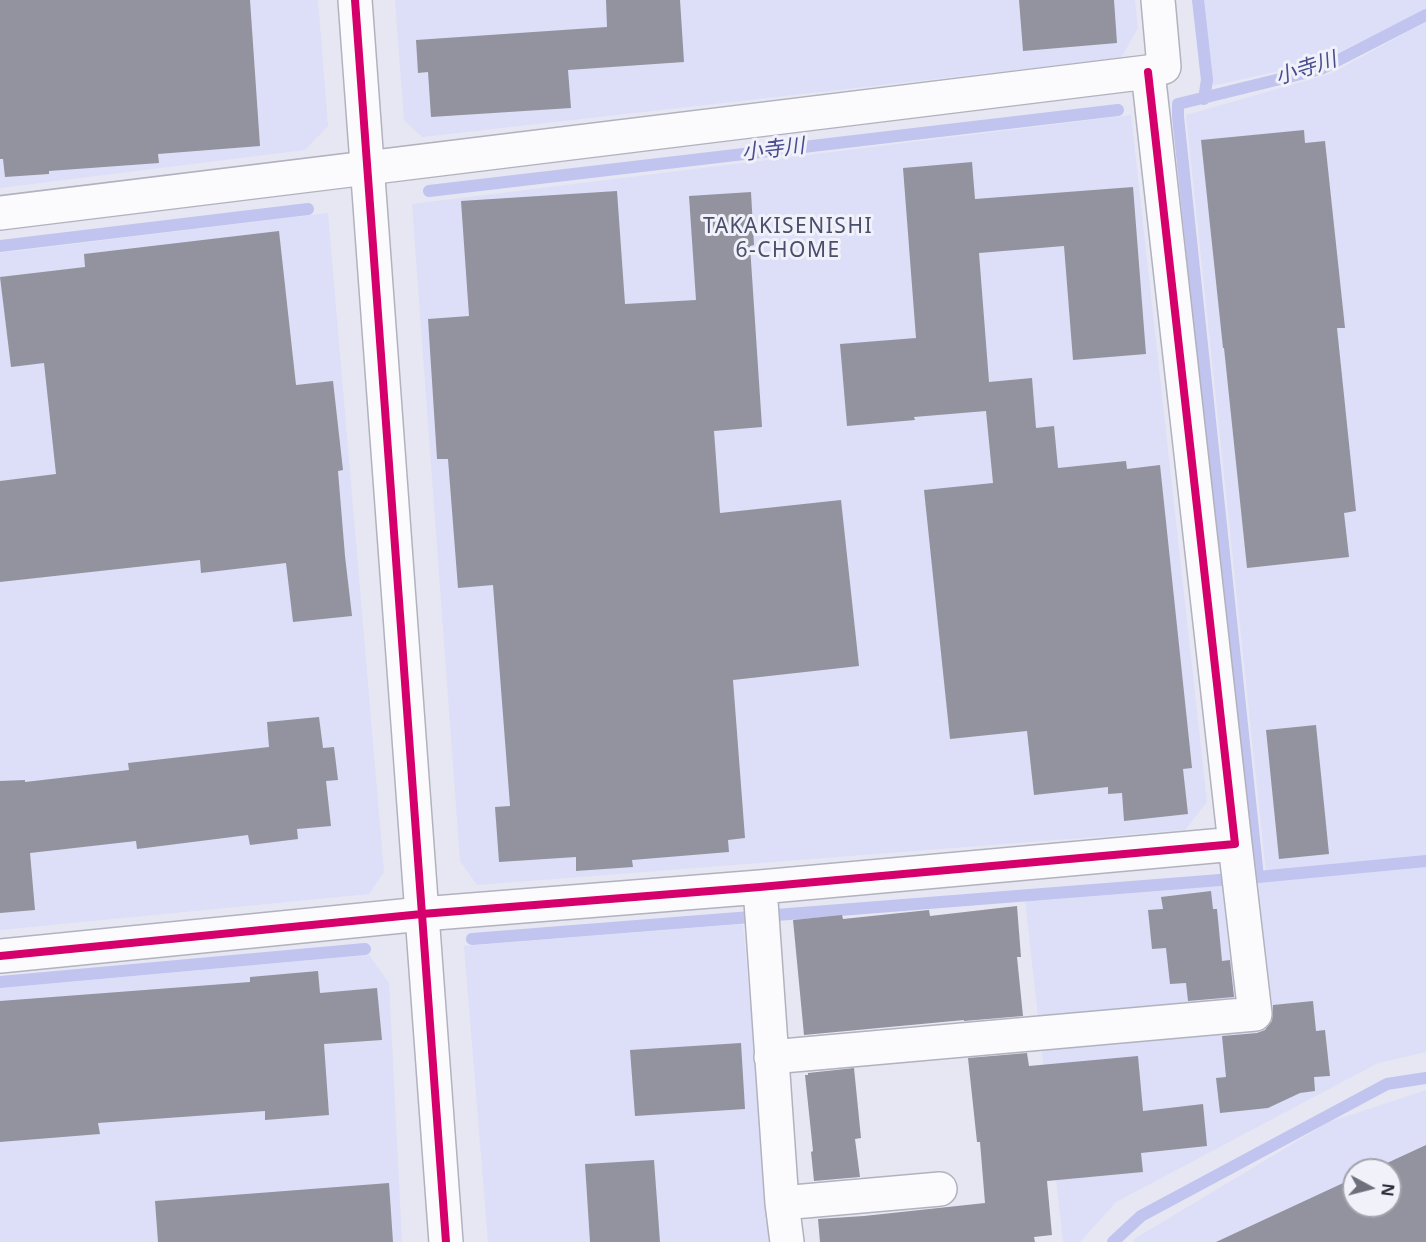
<!DOCTYPE html>
<meta charset="utf-8">
<style>
body{margin:0}
#map{position:relative;width:1426px;height:1242px;overflow:hidden;background:#e6e7f3;font-family:"Noto Sans",sans-serif}
canvas{display:block}
.north{position:absolute;left:1342px;top:1158px;width:60px;height:60px;box-sizing:border-box;background:#f0f1f9;border:2px solid #a2a3ad;border-radius:50%;rotate:97deg;font-size:16px;font-weight:700;line-height:24px;text-align:center;color:#2c2e3b}
.north::after{content:'';display:block;margin:auto;width:21px;height:27px;background:#6d6f7b;clip-path:polygon(50% 0,100% 100%,50% 72%,0 100%)}
</style>
<div id="map">
<canvas width="1426" height="1242"></canvas>
<div class="north">N</div>
</div>
<script>
const ctx = document.querySelector('canvas').getContext('2d');
ctx.lineJoin = 'round';
function fill(path, color) { ctx.fillStyle = color; ctx.fill(path, 'evenodd'); }
const poly = rows => new Path2D(rows.map(r => 'M' + r).join(''));
function strokePath(path, color, width, dash) { ctx.strokeStyle = color; ctx.lineWidth = width; ctx.lineCap = dash ? 'butt' : 'round'; ctx.setLineDash(dash || []); ctx.stroke(path); }
function write(font, color, halo, rows, align = 'center') {
  ctx.font = font + ' "Noto Sans","Noto Sans JP",sans-serif'; ctx.lineWidth = 6; ctx.setLineDash([]); ctx.textBaseline = 'middle'; ctx.strokeStyle = halo; ctx.fillStyle = color; for (const [text, x, y, turn = 0] of rows) {
    ctx.save(); ctx.translate(x, y); ctx.rotate((+turn || 0) * Math.PI / 180); ctx.textAlign = isNaN(turn) ? turn : align; if (halo) ctx.strokeText(text, 0, 0); ctx.fillText(text, 0, 0); ctx.restore();
  }
}
const built = poly([
 [0,0,318,0,328,126,305,150,0,188],
 [395,0,1135,0,1138,28,1121,58,422,137,404,120],
 [1203,0,1426,0,1426,9,1319,62,1212,86],
 [1426,22,1426,1052,1378,1063,1116,1202,1080,1242,1063,1242,1024,891,1266,873,1186,115,1330,74],
 [1131,115,1207,802,1185,830,477,885,460,861,412,204],
 [328,213,384,872,369,894,0,930,0,253],
 [743,924,771,1242,488,1242,464,946],
 [369,955,389,983,402,1242,0,1242,0,988],
 [1426,1090,1426,1242,1132,1242,1136,1238,1329,1122],
 [1354,1170,1390,1170,1390,1206,1354,1206]
]);
const stream = poly([
 [1198,0,1207,80,1204,99],
 [429,191,1118,110],
 [0,246,308,209],
 [1258,877,1178,117,1178,104,1321,69,1426,15],
 [472,939,1258,877,1426,861],
 [0,982,365,949],
 [1113,1242,1141,1216,1387,1084,1426,1078]
]);
const building = poly([
 [0,0,250,0,260,146,158,154,159,163,49,171,49,174,5,177,3,159,0,159],
 [606,0,680,0,684,62,568,70,571,108,431,117,428,72,418,73,416,40,607,27],
 [1019,0,1114,0,1117,43,1023,51],
 [1304,130,1305,143,1325,141,1345,328,1337,328,1356,511,1344,513,1349,557,1247,568,1224,348,1223,348,1201,140],
 [972,162,975,199,1133,187,1146,354,1073,360,1064,246,979,253,989,382,1032,378,1036,428,1054,426,1058,468,1126,461,1127,469,1160,465,1192,768,1183,769,1188,814,1124,821,1122,793,1108,794,1108,787,1034,795,1027,731,950,739,924,490,993,483,986,411,914,417,915,420,847,426,840,344,916,338,903,168],
 [617,191,625,304,696,300,689,196,751,192,754,245,750,246,762,427,714,431,720,513,841,500,859,666,733,680,745,838,728,840,729,852,632,860,633,867,576,871,576,857,499,862,495,807,510,806,493,585,458,588,448,459,437,459,428,319,469,316,461,201],
 [279,231,296,385,333,381,343,470,338,471,345,556,352,616,293,622,286,563,201,573,200,560,0,582,0,481,56,474,44,363,11,367,0,277,85,267,84,254],
 [319,717,323,748,334,747,338,780,326,781,331,826,297,829,298,839,250,845,248,835,137,849,136,841,30,853,35,910,0,913,0,781,25,780,25,782,129,770,128,763,269,747,267,722],
 [1316,725,1329,854,1279,859,1266,730],
 [1211,891,1213,909,1217,909,1222,961,1230,960,1234,997,1188,1001,1186,983,1170,984,1166,948,1152,949,1148,910,1163,909,1161,897],
 [1017,906,1021,957,1017,957,1023,1016,964,1021,964,1020,804,1035,793,920,842,915,843,919,929,910,930,916],
 [318,971,320,993,377,988,382,1040,324,1044,329,1115,265,1120,265,1111,98,1123,100,1134,0,1142,0,1001,250,982,250,977],
 [1313,1001,1316,1031,1325,1030,1330,1076,1314,1077,1315,1091,1300,1093,1268,1108,1220,1113,1216,1078,1226,1077,1222,1036,1257,1033,1265,1030,1272,1021,1273,1005],
 [741,1043,745,1109,635,1116,630,1050],
 [1027,1053,1029,1066,1138,1056,1143,1111,1203,1104,1207,1146,1141,1153,1143,1172,1047,1181,1052,1235,1034,1237,1035,1242,820,1242,818,1219,864,1216,985,1203,980,1142,977,1142,968,1058],
 [854,1068,861,1138,855,1139,860,1177,814,1181,811,1152,813,1151,805,1075,808,1075,808,1073],
 [1426,1145,1426,1242,1216,1242,1354,1178,1354,1206,1390,1206,1390,1170,1372,1170],
 [654,1160,660,1242,590,1242,585,1164],
 [389,1183,393,1242,158,1242,155,1201]
]);
const minor = poly([
 [0,213,1148,72,1164,67,1158,0],
 [760,887,782,1203,787,1242],
 [0,956,422,914,760,887,1235,844,1148,72],
 [771,1057,1255,1014,1235,844],
 [782,1203,940,1189]
]);
const tertiary = poly([
 [355,0,446,1242]
]);
const cycleway = poly([
 [355,0,446,1242],
 [0,956,422,914,760,887,1235,844,1148,72]
]);
const waterNames = [
 ["小寺川",1306,69,-18],
 ["小寺川",773,150,-7]
];
const neighbourhoodNames = [
 ["TAKAKISENISHI",788,227],
 ["6-CHOME",788,251]
];
fill(built, '#dcdff7');
strokePath(stream, '#c0c4ef', 12);
fill(building, '#92939e');
strokePath(minor, '#b1b2be', 36);
strokePath(tertiary, '#b1b2be', 36);
strokePath(minor, '#fbfbfd', 33);
strokePath(tertiary, '#fbfbfd', 33);
strokePath(cycleway, '#d6006c', 8);
write('italic 21px', '#494c90', '#f0f1f9', waterNames);
ctx.letterSpacing = '1.5px';
write('21px', '#4a4e6c', '#f0f1f9', neighbourhoodNames);
ctx.letterSpacing = '0px';
</script>
